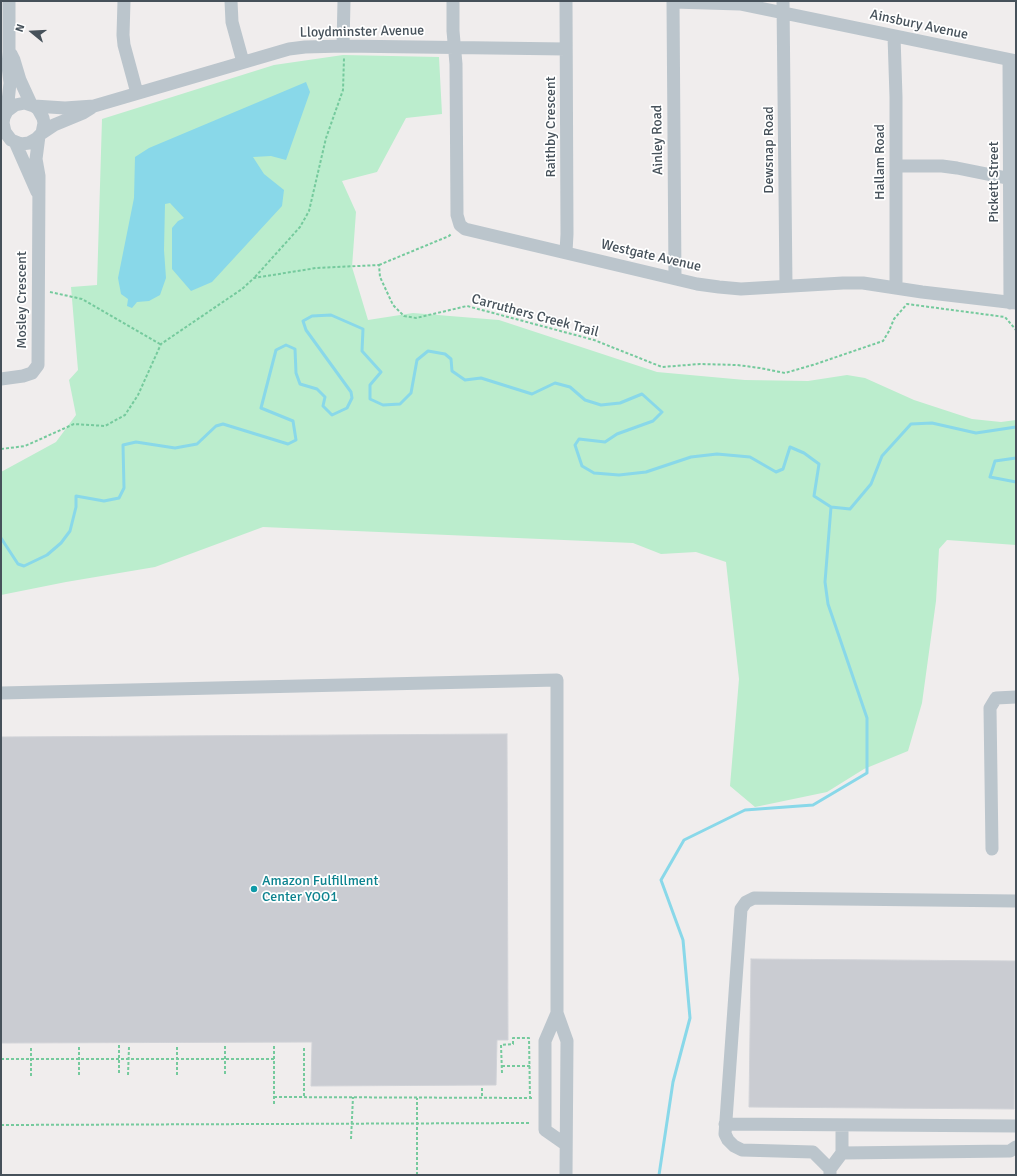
<!DOCTYPE html>
<style>
body{margin:0}
#map{position:relative;width:1017px;height:1176px;overflow:hidden;background:#f0eded;font-family:Signika,sans-serif}
canvas{display:block}
.frame{position:absolute;inset:0;border:2px solid #46515a;pointer-events:none}
.north{position:absolute;left:12px;top:12px;width:40px;height:40px;-webkit-text-stroke:3px #fff;paint-order:stroke;rotate:288deg;font-size:11px;font-weight:700;line-height:16px;text-align:center;color:#46515a}
.north::after{content:'';display:block;margin:auto;width:14px;height:18px;background:#46515a;clip-path:polygon(50% 0,100% 100%,50% 72%,0 100%)}
</style>
<div id="map">
<canvas width="1017" height="1176"></canvas>
<div class="frame"></div>
<div class="north">N</div>
</div>
<script>
const ctx = document.querySelector('canvas').getContext('2d');
ctx.lineJoin = 'round';
function fill(path, color) { ctx.fillStyle = color; ctx.fill(path, 'evenodd'); }
const poly = rows => new Path2D(rows.map(r => 'M' + r).join(''));
function strokePath(path, color, width, dash) { ctx.strokeStyle = color; ctx.lineWidth = width; ctx.lineCap = dash ? 'butt' : 'round'; ctx.setLineDash(dash || []); ctx.stroke(path); }
function write(font, color, halo, rows, align = 'center') {
  ctx.font = font + ' Signika,sans-serif'; ctx.lineWidth = 3.5; ctx.setLineDash([]); ctx.textBaseline = 'middle'; ctx.strokeStyle = halo; ctx.fillStyle = color; for (const [text, x, y, turn = 0] of rows) {
    ctx.save(); ctx.translate(x, y); ctx.rotate((+turn || 0) * Math.PI / 180); ctx.textAlign = isNaN(turn) ? turn : align; if (halo) ctx.strokeText(text, 0, 0); ctx.fillText(text, 0, 0); ctx.restore();
  }
}
const green = poly([
 [343,55,439,57,442,114,406,118,377,172,342,181,356,212,352,267,368,320,413,313,499,320,657,372,745,380,808,381,847,375,865,378,914,400,972,419,1001,422,1016,420,1016,545,947,540,939,549,936,601,922,703,908,751,864,769,827,792,755,807,730,786,739,679,726,562,696,552,661,554,633,543,263,527,155,567,66,582,1,595,1,472,56,442,76,415,69,380,78,370,71,287,97,285,102,119,274,65]
]);
const water = poly([
 [306,82,310,92,286,160,271,156,253,157,264,174,284,190,282,206,212,282,191,291,172,269,172,228,178,221,184,218,170,203,165,204,164,250,166,278,160,295,149,301,137,302,132,308,127,306,128,299,121,294,118,278,134,198,135,157,149,148]
]);
const stream = poly([
 [1016,458,995,461,990,477,1016,482],
 [1,538,18,564,24,566,47,555,61,543,70,531,76,507,76,496,104,501,119,498,124,488,123,445,136,442,175,448,197,444,216,426,223,424,288,444,296,440,293,421,261,408,276,350,286,345,295,349,296,373,300,384,317,389,325,397,323,406,332,415,347,408,352,398,351,392,306,330,303,321,312,316,331,315,363,329,362,351,381,372,370,385,370,399,383,405,400,404,411,393,417,360,428,351,445,354,451,359,452,371,465,380,481,378,532,394,555,383,570,387,585,400,601,405,620,403,642,394,662,412,653,421,617,434,605,442,579,439,575,445,582,466,594,473,619,475,646,472,691,457,717,454,750,457,776,472,783,469,790,447,804,453,819,464,814,496,831,507,850,509,871,484,882,456,911,424,932,423,976,433,1016,427],
 [659,1175,673,1082,690,1018,683,940,661,880,684,840,745,810,813,805,867,773,867,718,828,604,825,582,831,507]
]);
const building = poly([
 [507,734,508,1040,497,1040,496,1085,311,1086,312,1042,1,1043,1,737,507,734],
 [751,959,1015,961,1014,1109,749,1107,751,959]
]);
const path = poly([
 [379,265,449,236,452,233],
 [255,277,300,227,309,211,326,138,343,90,344,58],
 [50,292,82,299,160,344],
 [1,449,25,446,74,424,105,426,125,415,138,395,161,344,242,289,254,278,316,268,379,265,380,277,393,305,404,316,416,318,467,306,594,340,662,367,700,364,737,365,760,368,785,373,816,364,883,341,889,331,894,319,907,304,1005,317,1016,330],
 [119,1045,119,1075],
 [225,1046,225,1075],
 [274,1046,274,1105],
 [177,1047,177,1077],
 [304,1048,304,1097],
 [1,1059,274,1059],
 [502,1066,530,1066],
 [502,1073,501,1045,513,1044,513,1038,529,1038,530,1098],
 [79,1075,79,1047],
 [128,1075,129,1047],
 [31,1076,31,1047],
 [482,1088,482,1098],
 [274,1097,533,1098],
 [1,1125,531,1123],
 [351,1139,353,1097],
 [417,1175,417,1098]
]);
const minor = poly([
 [124,1,123,35,124,45,137,93],
 [231,1,232,22,243,62],
 [453,1,453,31,456,64,457,215,460,225,465,229,697,284,719,287,741,289,843,283,863,283,922,292,1016,303],
 [566,1,567,234,566,252],
 [673,1,675,278],
 [783,1,786,286],
 [673,2,740,4,1016,61],
 [894,36,896,97,896,287],
 [343,46,344,1],
 [11,54,14,60,20,80,31,104],
 [1009,60,1010,303],
 [34,106,38,109,43,118,44,123,42,133,36,139,29,143,21,144,11,140,5,132,3,123,4,117,7,111,15,105,25,103,34,106,65,108,94,106,289,49,305,47,343,46,566,49],
 [7,111,10,83,8,66,9,52,9,1],
 [42,133,54,125,83,113,91,108],
 [15,142,37,192],
 [896,166,942,166,957,168,1016,180],
 [1,379,23,376,32,373,38,365,39,176,36,159,39,136],
 [1,693,557,680,557,1013,567,1041,566,1175],
 [992,849,990,708,996,698,1016,697],
 [557,1013,545,1041,545,1130,565,1144],
 [725,1124,1016,1126],
 [842,1153,1010,1151,1016,1147],
 [830,1169,813,1152,742,1150,734,1146,728,1140,725,1134,741,909,746,902,754,898,1016,901],
 [830,1175,830,1169,842,1153,842,1125]
]);
const markers = [
 [254,889,4,"#0f9aa8"]
];
const streetNames = [
 ["Ainsbury Avenue",919,25,12],
 ["Lloydminster Avenue",362,32,-1],
 ["Raithby Crescent",551,127,-90],
 ["Ainley Road",658,140,-91],
 ["Dewsnap Road",769,150,-90],
 ["Hallam Road",880,162,-90],
 ["Pickett Street",994,182,-90],
 ["Westgate Avenue",651,256,13],
 ["Mosley Crescent",22,300,-90],
 ["Carruthers Creek Trail",535,316,15]
];
const cultureNames = [
 ["Amazon Fulfillment",262,881],
 ["Center YOO1",262,897]
];
fill(green, '#bbedcd');
fill(water, '#89d8e9');
strokePath(stream, '#89d8e9', 3);
fill(building, '#caccd2');
strokePath(building, '#d1d3d8', 1);
strokePath(path, '#75ca9d', 2, [3, 2]);
strokePath(minor, '#bbc5cc', 13);
for (const [x, y, r, color] of markers) { const dot = new Path2D(); dot.arc(x, y, r, 0, 2 * Math.PI); ctx.fillStyle = color; ctx.fill(dot); strokePath(dot, '#fff', 1.5); }
write('14px', '#46515a', '#fff', streetNames);
write('14px', '#0d838f', '#fff', cultureNames, 'left');
</script>
